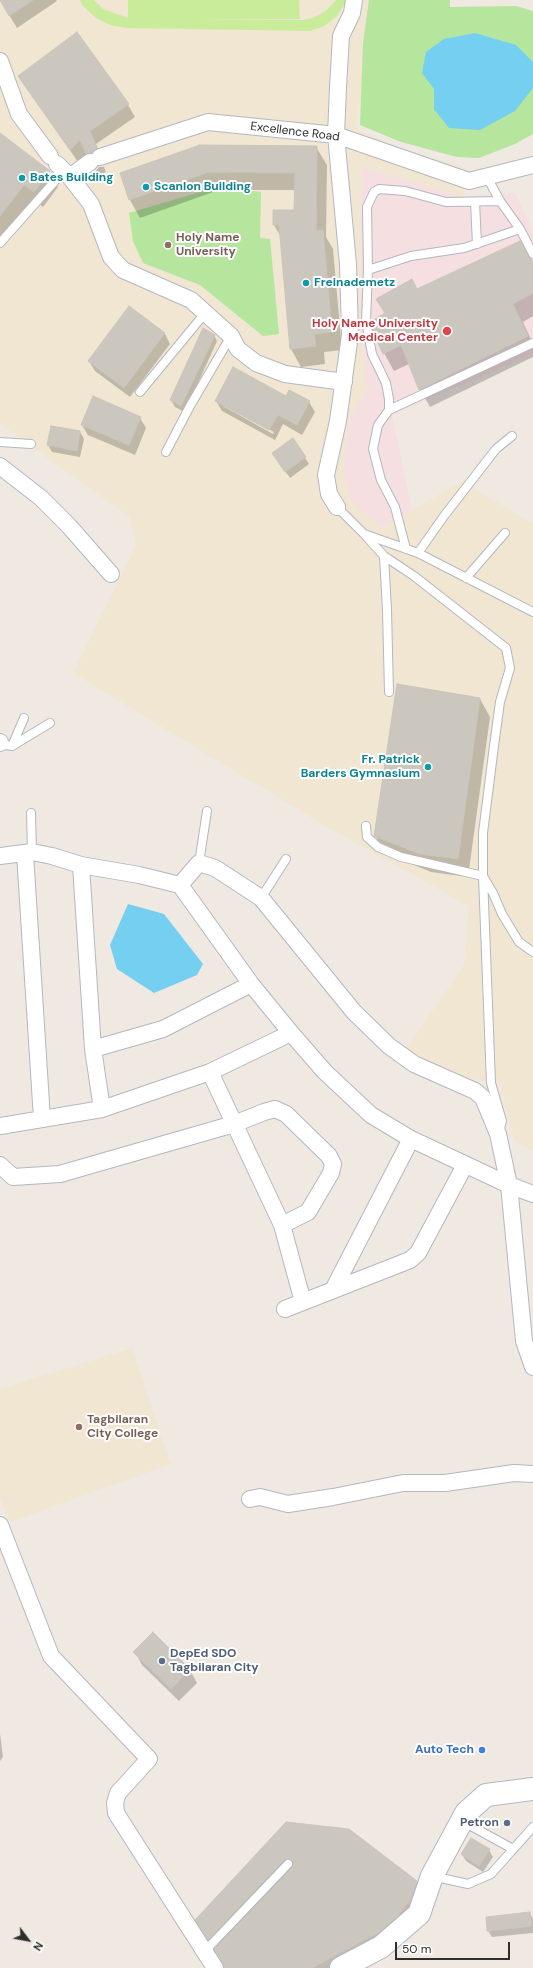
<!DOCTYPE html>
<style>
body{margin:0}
#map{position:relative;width:533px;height:1968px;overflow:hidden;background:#efe9e1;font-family:"DM Sans",sans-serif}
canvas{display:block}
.north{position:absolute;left:8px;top:1920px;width:40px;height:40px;-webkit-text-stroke:3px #fff;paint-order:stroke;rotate:122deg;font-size:11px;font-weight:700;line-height:16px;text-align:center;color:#2e2e2e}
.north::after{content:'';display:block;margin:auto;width:14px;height:18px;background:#2e2e2e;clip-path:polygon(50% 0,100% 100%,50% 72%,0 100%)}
.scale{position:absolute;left:395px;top:1942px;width:115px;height:18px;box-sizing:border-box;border:2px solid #2e2e2e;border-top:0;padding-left:5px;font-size:12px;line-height:14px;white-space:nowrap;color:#2e2e2e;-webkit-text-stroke:3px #fff;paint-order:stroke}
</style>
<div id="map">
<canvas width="533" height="1968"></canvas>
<div class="north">N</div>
<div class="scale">50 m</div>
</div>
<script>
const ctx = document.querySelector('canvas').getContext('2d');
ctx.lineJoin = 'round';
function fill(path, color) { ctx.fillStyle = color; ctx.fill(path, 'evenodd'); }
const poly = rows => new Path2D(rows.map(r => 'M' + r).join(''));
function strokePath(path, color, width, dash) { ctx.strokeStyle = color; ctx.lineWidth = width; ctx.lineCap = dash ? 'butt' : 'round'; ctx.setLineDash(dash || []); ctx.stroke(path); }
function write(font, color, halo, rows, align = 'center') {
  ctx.font = font + ' "DM Sans",sans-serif'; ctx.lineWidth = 4; ctx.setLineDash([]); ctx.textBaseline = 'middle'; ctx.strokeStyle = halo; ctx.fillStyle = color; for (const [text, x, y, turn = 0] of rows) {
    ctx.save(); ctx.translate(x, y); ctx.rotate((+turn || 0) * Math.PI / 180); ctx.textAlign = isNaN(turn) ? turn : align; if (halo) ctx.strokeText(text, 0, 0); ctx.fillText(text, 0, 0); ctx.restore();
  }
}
const education = poly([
 [0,0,381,0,355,128,400,148,469,169,463,197,362,167,360,308,367,389,349,420,382,528,462,481,533,524,533,1150,515,1142,500,1085,434,1070,405,1051,464,965,469,906,327,827,73,673,136,546,130,517,0,424],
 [132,1348,171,1464,10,1522,0,1496,0,1389]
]);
const medical = poly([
 [362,167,463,197,515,193,533,231,533,354,392,415,412,510,382,528,351,500,343,472,349,420,367,389,360,308]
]);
const green = poly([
 [369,0,450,0,450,7,516,6,533,11,533,134,515,144,479,158,457,157,401,142,360,125,363,43],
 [217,187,261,192,260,238,270,239,279,334,263,336,200,285,143,263,133,241,129,213]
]);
const pitch = poly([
 [80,0,94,0,103,9,128,18,128,0,299,0,300,19,196,19,304,20,315,17,327,10,336,0,347,0,337,16,324,26,310,31,127,28,110,25,96,18,83,6]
]);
const water = poly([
 [475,33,516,45,533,62,533,88,515,111,480,130,449,128,434,109,434,89,422,73,426,52,444,39],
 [128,904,164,914,203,964,197,975,154,993,117,969,110,945]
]);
const shadow = poly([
 [0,0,56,0,57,1,17,28],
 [19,76,128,105,135,117,96,144,103,161,99,165,94,166,87,153,78,162],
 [0,135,49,172,58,187,43,207,33,199,0,243],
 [316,147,327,165,326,237,333,249,342,350,324,352,325,364,301,367,291,349,281,237,274,225,295,211,295,190,219,190,140,218,130,200,121,174],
 [99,167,104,167,106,172,97,176,95,172],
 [533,264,533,316,523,322,533,344,533,357,430,407,420,389,409,364,394,371,384,353,386,314,417,290],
 [130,307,165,334,170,344,130,397,95,371,89,361],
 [214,335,217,341,185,412,175,407,171,400,186,370],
 [216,401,309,402,315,412,302,435,283,424,275,440,222,411],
 [223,404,274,432,273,434,223,406],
 [140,418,146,428,135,455,88,435,82,425],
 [80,432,84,439,80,457,52,452,48,445],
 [293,440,309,464,290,478,277,460],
 [480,699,490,717,468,877,431,872,385,853,375,835],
 [153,1634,190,1670,197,1683,179,1701,142,1665,135,1652],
 [0,1734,3,1757,0,1761],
 [286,1823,416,1882,424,1895,343,1968,225,1968,204,1933],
 [489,1850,493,1857,483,1872,466,1861,462,1854],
 [530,1913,533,1919,533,1933,492,1937,488,1931]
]);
const building = poly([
 [0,0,33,0,9,16,0,0],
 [77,32,129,104,90,131,97,148,92,153,86,154,80,140,70,150,18,76,77,32],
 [0,133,50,171,34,192,24,185,0,216,0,133],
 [200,145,317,146,316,231,323,230,332,332,314,334,316,346,290,349,279,225,273,225,273,210,294,210,295,173,209,172,129,200,120,173,200,145],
 [520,241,533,262,533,293,513,304,528,336,419,390,401,345,383,354,374,334,372,321,385,313,376,299,412,279,417,289,520,241],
 [129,306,165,333,124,388,88,361,129,306],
 [203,328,215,335,181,406,170,400,203,328],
 [233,367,286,396,289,390,310,401,297,425,278,415,269,430,215,401,233,367],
 [93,396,141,417,129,445,81,425,93,396],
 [51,426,80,431,77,451,47,445,51,426],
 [293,438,306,457,285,472,272,453,293,438],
 [397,684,480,698,458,859,420,854,374,836,397,684],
 [153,1632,190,1669,171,1689,133,1652,153,1632],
 [286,1822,349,1829,417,1881,411,1899,396,1918,379,1932,312,1968,224,1968,214,1949,292,1868,293,1862,289,1859,284,1860,208,1940,195,1920,286,1822],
 [471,1838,490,1849,479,1866,461,1854,471,1838],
 [530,1912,532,1926,487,1931,486,1917,530,1912]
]);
const lane = poly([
 [487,177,500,201],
 [475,202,477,244],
 [520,229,533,254],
 [0,243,63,172],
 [368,270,411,256,464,248,520,229,500,201,446,202,405,191,379,189,374,192,367,207,368,270,366,321,372,354,386,383,389,399,389,410,378,425,373,449,381,480,395,507,406,549],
 [140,392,206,312],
 [389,410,533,343],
 [0,442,31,444],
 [166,452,190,406,231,336],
 [337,507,364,534,418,553,533,612],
 [364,534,384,556,387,610,389,692],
 [418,553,444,516,496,449,512,436],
 [384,556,414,576,506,648,510,668,500,702,494,746,483,833,483,876,493,893,502,914,519,942,533,952],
 [466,578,505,533],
 [0,742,5,745,12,746,50,723],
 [12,746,24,718],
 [31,813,32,852],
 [366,826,367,837,378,847,401,857,483,876,491,1083,502,1121,499,1132],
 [199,863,207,811],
 [261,898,286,859],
 [462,1821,513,1849],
 [432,1876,468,1884,491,1874,533,1827],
 [204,1952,288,1864]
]);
const street = poly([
 [0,61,19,114,50,156],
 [100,157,208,122,336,135,469,181,533,165],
 [57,164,70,177,91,204,111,257,123,270,191,300,231,336,238,349,256,363,285,374,344,382],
 [70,177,90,162],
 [0,466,41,498,69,526,111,574],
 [337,507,329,494,326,475,338,421,350,335,348,264,336,135,338,87,341,36,352,13,354,0],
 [0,742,0,743],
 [25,854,42,1119],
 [0,856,32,852,52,856,81,865,139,875,180,885,251,984,291,1033],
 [81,865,93,1049,102,1109],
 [180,885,199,863,215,868,261,898,354,1012,389,1046,414,1064,475,1091,483,1098,498,1134,509,1185,524,1341,533,1367],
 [93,1049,163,1029,251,984],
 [210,1072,282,1225,303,1302],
 [0,1126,102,1109,210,1072,291,1033,325,1072,371,1115,411,1139,509,1185,533,1194],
 [0,1165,13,1177,60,1174,234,1124,264,1112,275,1109,286,1114,329,1156,333,1164,331,1173,308,1212,282,1225],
 [333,1290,411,1139],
 [285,1309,410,1260,418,1253,465,1165],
 [250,1499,260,1497,288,1504,333,1497,403,1483,445,1483,514,1473,533,1474],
 [0,1525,51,1656,149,1759,118,1793,115,1803,116,1813,215,1968]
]);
const secondary = poly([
 [341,1968,381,1947,419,1914,432,1876,466,1813,486,1795,533,1789]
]);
const markers = [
 [22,178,4,"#0f9aa8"],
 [146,187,4,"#0f9aa8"],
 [168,245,4,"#8d6e63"],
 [306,283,4,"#0f9aa8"],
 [447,331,5,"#e0444e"],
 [428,767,4,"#0f9aa8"],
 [79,1427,4,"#8d6e63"],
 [162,1661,4,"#5c6f8a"],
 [482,1750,4,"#3f7fe0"],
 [507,1823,4,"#5c6f8a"]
];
const streetNames = [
 ["Excellence Road",295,132,7]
];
const cultureNames = [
 ["Bates Building",30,178],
 ["Scanlon Building",154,187],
 ["Freinademetz",314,283],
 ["Fr. Patrick",420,760,"right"],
 ["Barders Gymnasium",420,774,"right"]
];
const educationNames = [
 ["Holy Name",176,238],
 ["University",176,252],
 ["Tagbilaran",87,1420],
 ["City College",87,1434]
];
const healthNames = [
 ["Holy Name University",438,324],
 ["Medical Center",438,338]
];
const serviceNames = [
 ["DepEd SDO",170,1654],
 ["Tagbilaran City",170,1668],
 ["Petron",499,1823,"right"]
];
const shopNames = [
 ["Auto Tech",474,1750]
];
fill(education, '#f0e6d1');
fill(medical, '#f5dfe0');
fill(green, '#b6e59e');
fill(pitch, '#c9ec9a');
fill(water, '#75cff0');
fill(shadow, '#0003');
fill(building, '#cbc7bf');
strokePath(building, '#cbc5ba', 1);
strokePath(lane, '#b4b7c1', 10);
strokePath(street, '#b4b7c1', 18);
strokePath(secondary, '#b4b7c1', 24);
strokePath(lane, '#fff', 8);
strokePath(street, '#fff', 16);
strokePath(secondary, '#fff', 22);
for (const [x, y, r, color] of markers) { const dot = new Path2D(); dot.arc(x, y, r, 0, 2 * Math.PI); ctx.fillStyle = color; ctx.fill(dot); strokePath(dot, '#fff', 1.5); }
write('12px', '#2e2e2e', '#fff', streetNames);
write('bold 12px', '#0d838f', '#fff', cultureNames, 'left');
write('bold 12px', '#785e54', '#fff', educationNames, 'left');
write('bold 12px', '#be3a42', '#fff', healthNames, 'right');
write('bold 12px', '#4e5e75', '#fff', serviceNames, 'left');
write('bold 12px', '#366cbe', '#fff', shopNames, 'right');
</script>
